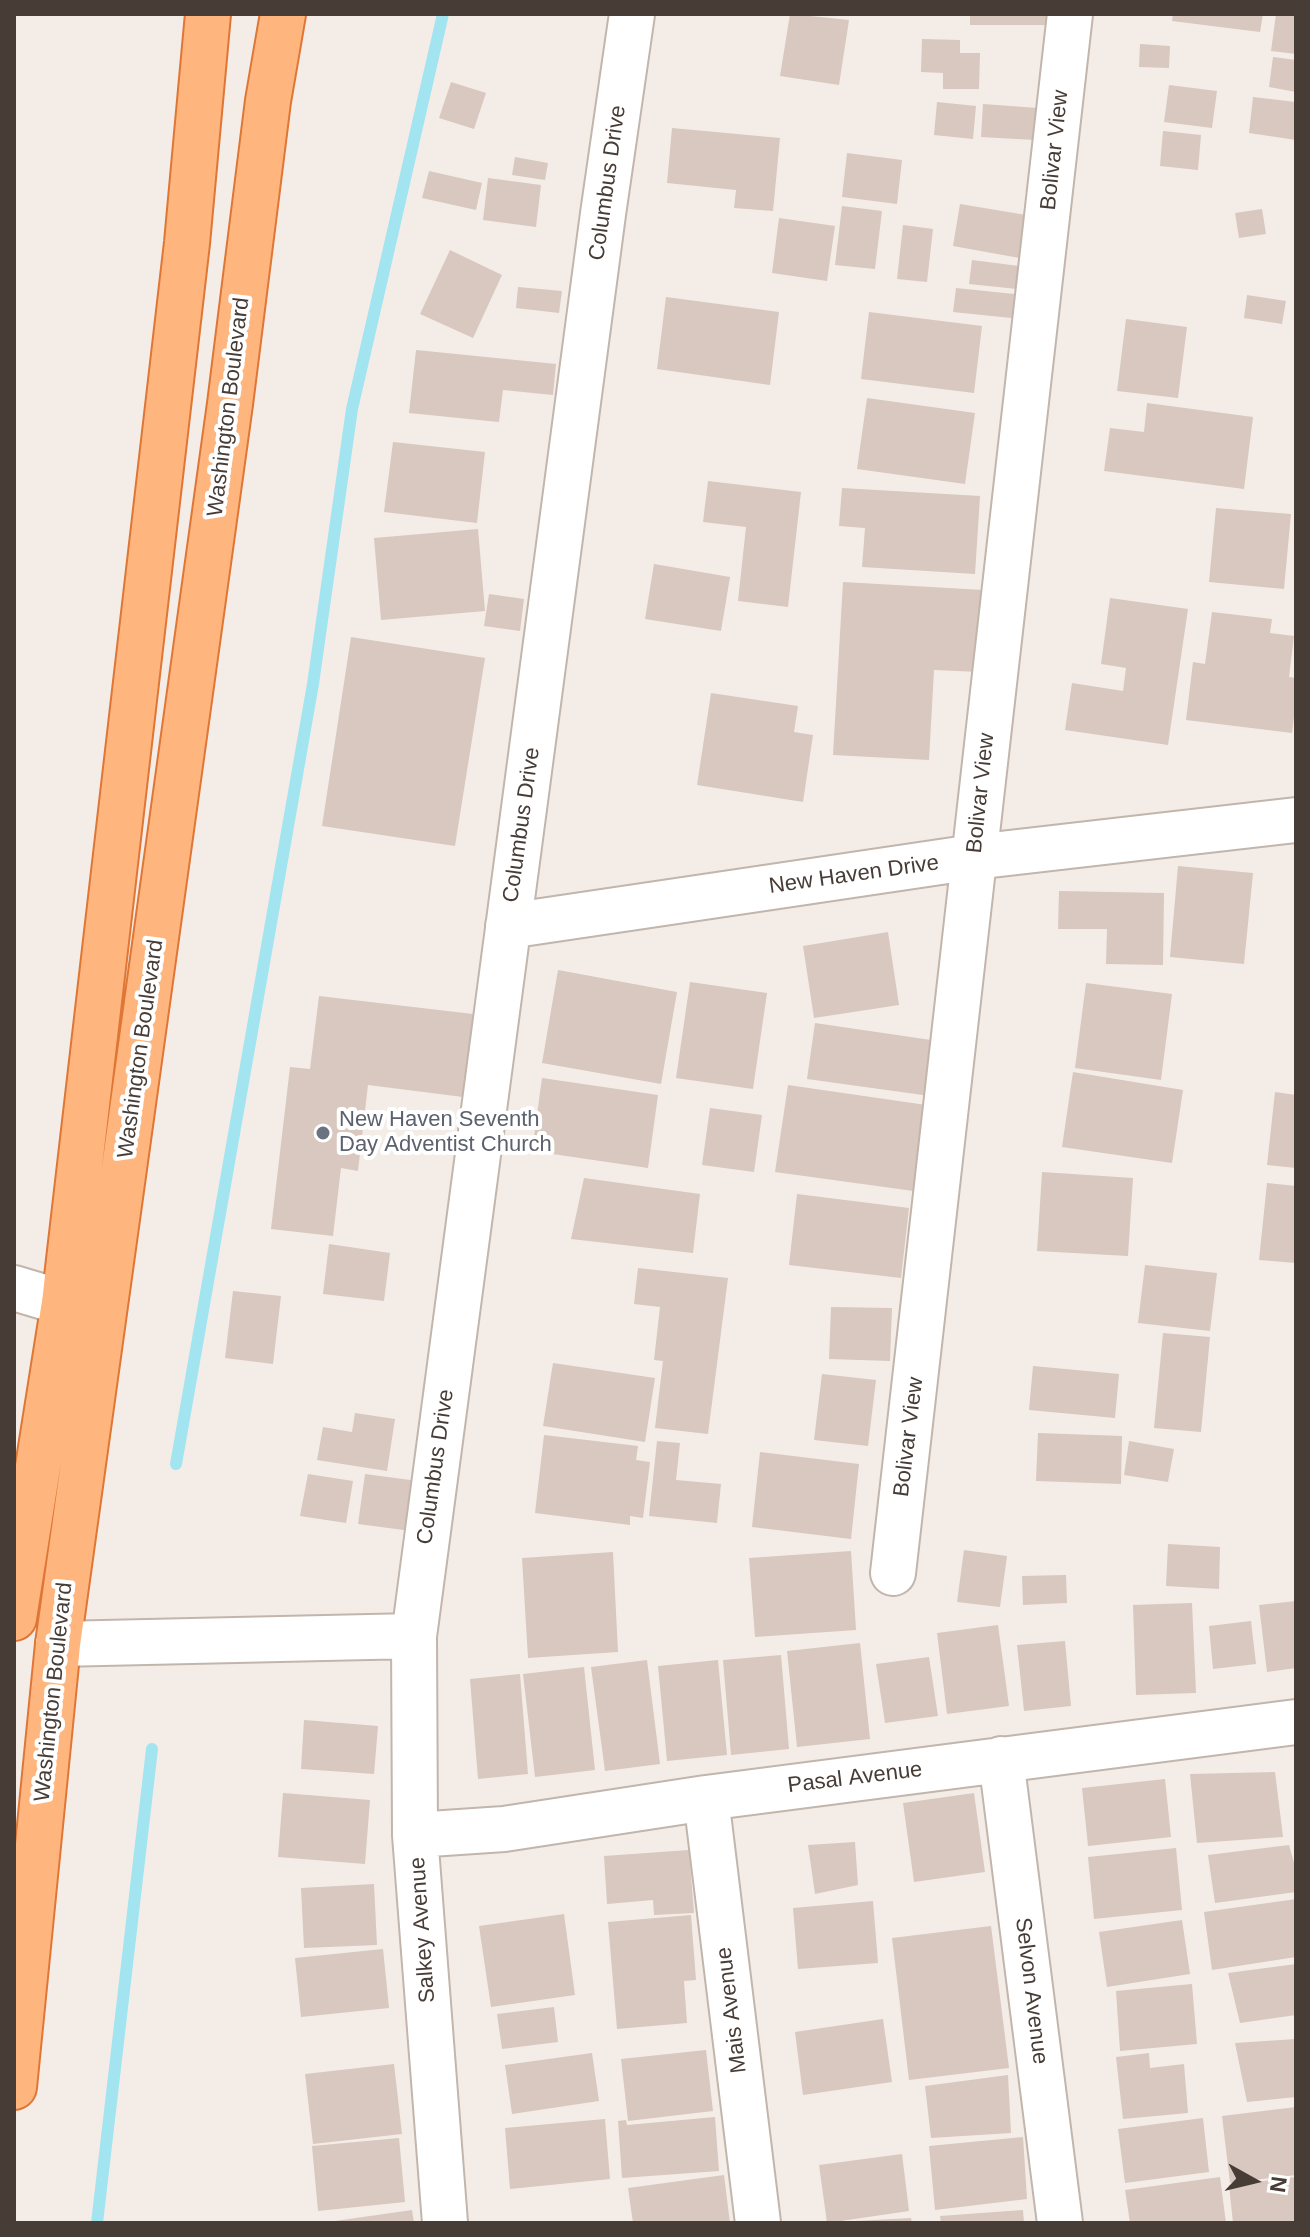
<!DOCTYPE html>
<style>
body{margin:0}
#map{position:relative;width:1310px;height:2237px;overflow:hidden;background:#f4ede7;font-family:Arial,sans-serif}
canvas{display:block}
.frame{position:absolute;inset:0;border:16px solid #473c36;pointer-events:none}
.north{position:absolute;left:1214px;top:2141px;width:80px;height:80px;-webkit-text-stroke:6px #fff;paint-order:stroke;rotate:98deg;font-size:22px;font-weight:700;line-height:32px;text-align:center;color:#473c36}
.north::after{content:'';display:block;margin:auto;width:28px;height:36px;background:#473c36;clip-path:polygon(50% 0,100% 100%,50% 72%,0 100%)}
</style>
<div id="map">
<canvas width="1310" height="2237"></canvas>
<div class="frame"></div>
<div class="north">N</div>
</div>
<script>
const ctx = document.querySelector('canvas').getContext('2d');
ctx.lineJoin = 'round';
const poly = rows => new Path2D(rows.map(r => 'M' + r).join(''));
function strokePath(path, color, width, dash) { ctx.strokeStyle = color; ctx.lineWidth = width; ctx.lineCap = dash ? 'butt' : 'round'; ctx.setLineDash(dash || []); ctx.stroke(path); }
function fill(path, color) { ctx.fillStyle = color; ctx.fill(path, 'evenodd'); }
function write(font, color, halo, rows, align = 'center') {
  ctx.font = font + ' Arial,sans-serif'; ctx.lineWidth = 8; ctx.setLineDash([]); ctx.textBaseline = 'middle'; ctx.strokeStyle = halo; ctx.fillStyle = color; for (const [text, x, y, turn = 0] of rows) {
    ctx.save(); ctx.translate(x, y); ctx.rotate((+turn || 0) * Math.PI / 180); ctx.textAlign = isNaN(turn) ? turn : align; if (halo) ctx.strokeText(text, 0, 0); ctx.fillText(text, 0, 0); ctx.restore();
  }
}
const stream = poly([
 [176,1464,313,684,352,409,443,14],
 [97,2223,152,1749]
]);
const building = poly([
 [790,14,849,20,839,85,780,76],
 [970,14,1046,14,1046,25,970,25],
 [1173,14,1263,14,1260,32,1172,21],
 [1276,14,1296,14,1296,54,1271,51],
 [922,39,960,40,960,53,980,53,979,89,943,89,943,73,921,72],
 [1140,44,1170,46,1169,68,1139,67],
 [1273,57,1296,60,1296,92,1269,87],
 [451,82,486,93,474,129,439,118],
 [1169,85,1217,91,1212,128,1164,122],
 [1253,97,1296,102,1296,140,1249,133],
 [937,102,976,106,973,139,934,135],
 [983,104,1038,108,1035,140,981,137],
 [672,128,780,138,773,211,734,208,736,190,667,183],
 [1163,131,1201,135,1198,170,1160,166],
 [847,153,902,160,897,204,842,197],
 [515,157,548,163,545,180,512,175],
 [429,171,482,183,476,210,422,198],
 [488,178,541,185,536,227,483,220],
 [960,204,1032,216,1025,259,953,246],
 [842,206,882,211,875,269,835,265],
 [1262,209,1266,234,1239,238,1235,213],
 [779,218,835,226,827,281,772,273],
 [903,225,933,229,927,282,897,279],
 [450,250,502,275,473,338,420,314],
 [972,260,1019,266,1017,289,969,284],
 [518,287,562,291,559,313,516,308],
 [956,288,1024,295,1021,319,953,312],
 [1247,295,1286,301,1282,324,1244,318],
 [666,297,779,312,770,385,657,369],
 [869,312,982,326,974,393,861,379],
 [1126,319,1187,327,1178,398,1117,391],
 [416,350,556,364,553,395,503,390,499,422,409,413],
 [867,398,975,413,965,484,857,469],
 [1147,403,1253,417,1244,489,1104,471,1110,428,1144,432],
 [393,442,485,452,477,523,384,512],
 [708,481,801,492,788,607,738,601,746,527,703,522],
 [842,488,980,496,975,574,862,567,865,528,839,526],
 [1216,508,1291,514,1284,589,1209,582],
 [478,529,485,611,381,620,374,538],
 [654,564,730,577,721,631,645,619],
 [843,582,984,590,979,672,934,670,929,760,833,755],
 [489,594,524,599,520,631,484,626],
 [1110,598,1188,609,1168,745,1065,730,1072,683,1123,691,1126,668,1101,664],
 [1212,612,1272,619,1270,633,1294,636,1289,677,1296,678,1296,701,1292,733,1186,720,1193,662,1205,664],
 [351,637,485,658,455,846,322,826],
 [711,693,798,706,794,732,813,735,803,802,697,785],
 [1178,866,1253,873,1244,964,1170,957],
 [1059,891,1164,893,1163,965,1106,964,1107,929,1058,929],
 [888,932,899,1005,814,1018,803,946],
 [558,970,677,992,661,1084,542,1063],
 [690,982,767,993,753,1089,676,1078],
 [1086,983,1172,994,1161,1080,1075,1068],
 [319,996,473,1014,463,1097,368,1085,358,1171,341,1168,333,1236,271,1229,290,1067,310,1069],
 [815,1023,938,1041,930,1096,807,1079],
 [1073,1072,1183,1090,1172,1163,1062,1147],
 [542,1078,658,1095,648,1168,532,1151],
 [788,1085,940,1107,928,1193,775,1172],
 [1275,1092,1296,1095,1296,1168,1267,1165],
 [710,1108,762,1115,754,1172,702,1165],
 [1042,1172,1133,1178,1128,1256,1037,1251],
 [584,1178,700,1194,693,1253,571,1239],
 [1267,1183,1296,1186,1296,1263,1259,1260],
 [797,1194,909,1208,901,1278,789,1265],
 [329,1244,390,1253,384,1301,323,1294],
 [1145,1265,1217,1273,1210,1331,1138,1323],
 [638,1268,728,1278,708,1434,655,1428,663,1361,654,1360,660,1307,634,1304],
 [233,1291,281,1296,273,1364,225,1358],
 [831,1307,892,1308,890,1361,829,1359],
 [1163,1333,1210,1337,1201,1432,1154,1428],
 [553,1363,655,1378,645,1442,543,1426],
 [1033,1366,1119,1374,1115,1418,1029,1410],
 [822,1374,876,1380,868,1446,814,1440],
 [355,1413,395,1419,387,1471,317,1460,323,1427,352,1432],
 [1038,1433,1122,1436,1121,1484,1036,1481],
 [544,1435,638,1446,636,1460,650,1462,643,1518,630,1516,630,1525,535,1513],
 [657,1441,680,1443,676,1480,721,1484,717,1523,649,1516],
 [1129,1441,1174,1449,1168,1482,1124,1475],
 [760,1452,859,1464,851,1539,752,1527],
 [308,1474,353,1481,346,1523,300,1516],
 [365,1474,418,1481,411,1531,358,1524],
 [1168,1544,1220,1547,1219,1589,1166,1586],
 [964,1550,1007,1556,1000,1607,957,1602],
 [851,1551,856,1630,755,1637,749,1558],
 [613,1552,618,1652,528,1658,522,1558],
 [1066,1575,1067,1603,1023,1605,1022,1576],
 [1296,1601,1296,1668,1267,1672,1259,1605],
 [1192,1603,1196,1693,1136,1695,1133,1605],
 [1251,1621,1256,1664,1213,1669,1209,1626],
 [998,1625,1009,1706,947,1714,937,1633],
 [1065,1641,1071,1706,1024,1711,1017,1645],
 [860,1643,870,1739,797,1747,787,1651],
 [781,1655,789,1749,731,1755,723,1660],
 [929,1657,938,1716,885,1723,876,1664],
 [647,1660,660,1764,605,1771,591,1667],
 [718,1660,727,1755,667,1761,658,1666],
 [584,1667,595,1770,535,1777,523,1674],
 [520,1674,528,1774,478,1779,470,1679],
 [304,1720,378,1726,374,1774,301,1769],
 [1275,1772,1283,1837,1197,1843,1190,1774],
 [1165,1779,1171,1837,1088,1846,1082,1788],
 [283,1793,370,1800,365,1864,278,1857],
 [974,1793,985,1872,914,1882,903,1803],
 [855,1842,858,1885,815,1894,808,1845],
 [1289,1845,1296,1870,1296,1892,1215,1903,1208,1855],
 [1176,1848,1182,1910,1094,1919,1088,1857],
 [689,1850,694,1913,654,1915,653,1900,607,1904,604,1856],
 [374,1884,377,1945,304,1948,301,1888],
 [1296,1899,1296,1957,1212,1970,1204,1912],
 [873,1901,878,1963,798,1969,793,1908],
 [564,1914,575,1995,491,2007,479,1926],
 [691,1915,696,1980,684,1981,687,2023,617,2029,608,1922],
 [1182,1920,1190,1974,1107,1987,1099,1932],
 [991,1926,1009,2068,909,2080,892,1938],
 [383,1949,389,2008,301,2017,295,1958],
 [1296,1964,1296,2015,1240,2023,1228,1973],
 [1192,1984,1197,2044,1120,2051,1116,1991],
 [554,2007,558,2042,502,2049,497,2014],
 [883,2019,892,2082,803,2095,795,2032],
 [1296,2039,1296,2097,1247,2102,1235,2043],
 [706,2050,713,2111,628,2121,621,2059],
 [592,2053,599,2101,512,2114,505,2065],
 [1149,2053,1150,2068,1184,2064,1188,2113,1123,2119,1116,2057],
 [394,2064,402,2134,313,2144,305,2074],
 [1008,2075,1011,2133,931,2138,925,2086],
 [1296,2107,1296,2175,1230,2183,1222,2116],
 [715,2117,719,2171,622,2178,618,2121,626,2120,627,2125],
 [1203,2118,1209,2172,1125,2183,1118,2129],
 [605,2119,610,2179,510,2189,505,2128],
 [1023,2137,1027,2199,935,2210,929,2146],
 [399,2138,405,2202,318,2211,312,2146],
 [902,2154,909,2211,827,2223,819,2165],
 [724,2175,730,2223,633,2223,628,2188],
 [1220,2177,1226,2223,1130,2223,1125,2190],
 [1296,2177,1296,2223,1233,2223,1229,2185],
 [412,2210,414,2223,335,2223,335,2221],
 [1023,2210,1024,2223,941,2223,940,2216],
 [911,2218,912,2223,855,2223,855,2221]
]);
const minor = poly([
 [508,926,974,857,1296,820],
 [14,1288,64,1303],
 [893,1573,1070,14],
 [58,1644,414,1636],
 [1001,1759,1060,2223],
 [706,1798,758,2223],
 [415,1835,504,1829,706,1798,1296,1722],
 [445,2223,415,1835,414,1636,603,214,632,14]
]);
const trunk = poly([
 [14,1618,64,1303,187,243,208,14],
 [14,2087,58,1644,230,404,268,101,283,14]
]);
const markers = [
 [323,1133,8,"#6b7280"]
];
const streetNames = [
 ["Bolivar View",1055,150,-84],
 ["Columbus Drive",608,183,-82],
 ["Washington Boulevard",229,407,-83],
 ["Bolivar View",981,793,-84],
 ["Columbus Drive",522,825,-82],
 ["New Haven Drive",854,875,-8],
 ["Washington Boulevard",141,1049,-82],
 ["Bolivar View",909,1437,-83],
 ["Columbus Drive",436,1467,-82],
 ["Washington Boulevard",54,1692,-84],
 ["Pasal Avenue",855,1778,-7],
 ["Salkey Avenue",423,1930,-94],
 ["Selvon Avenue",1031,1991,83],
 ["Mais Avenue",732,2010,-97]
];
const worshipNames = [
 ["New Haven Seventh",339,1120],
 ["Day Adventist Church",339,1145]
];
strokePath(stream, '#a3e4f1', 12);
fill(building, '#d8c8bf');
strokePath(minor, '#c2b5ac', 48);
strokePath(trunk, '#df7636', 48);
strokePath(minor, '#fff', 44);
strokePath(trunk, '#ffb67e', 44);
for (const [x, y, r, color] of markers) { const dot = new Path2D(); dot.arc(x, y, r, 0, 2 * Math.PI); ctx.fillStyle = color; ctx.fill(dot); strokePath(dot, '#fff', 3); }
write('22px', '#473c36', '#fff', streetNames);
write('22px', '#5b616d', '#fff', worshipNames, 'left');
</script>
